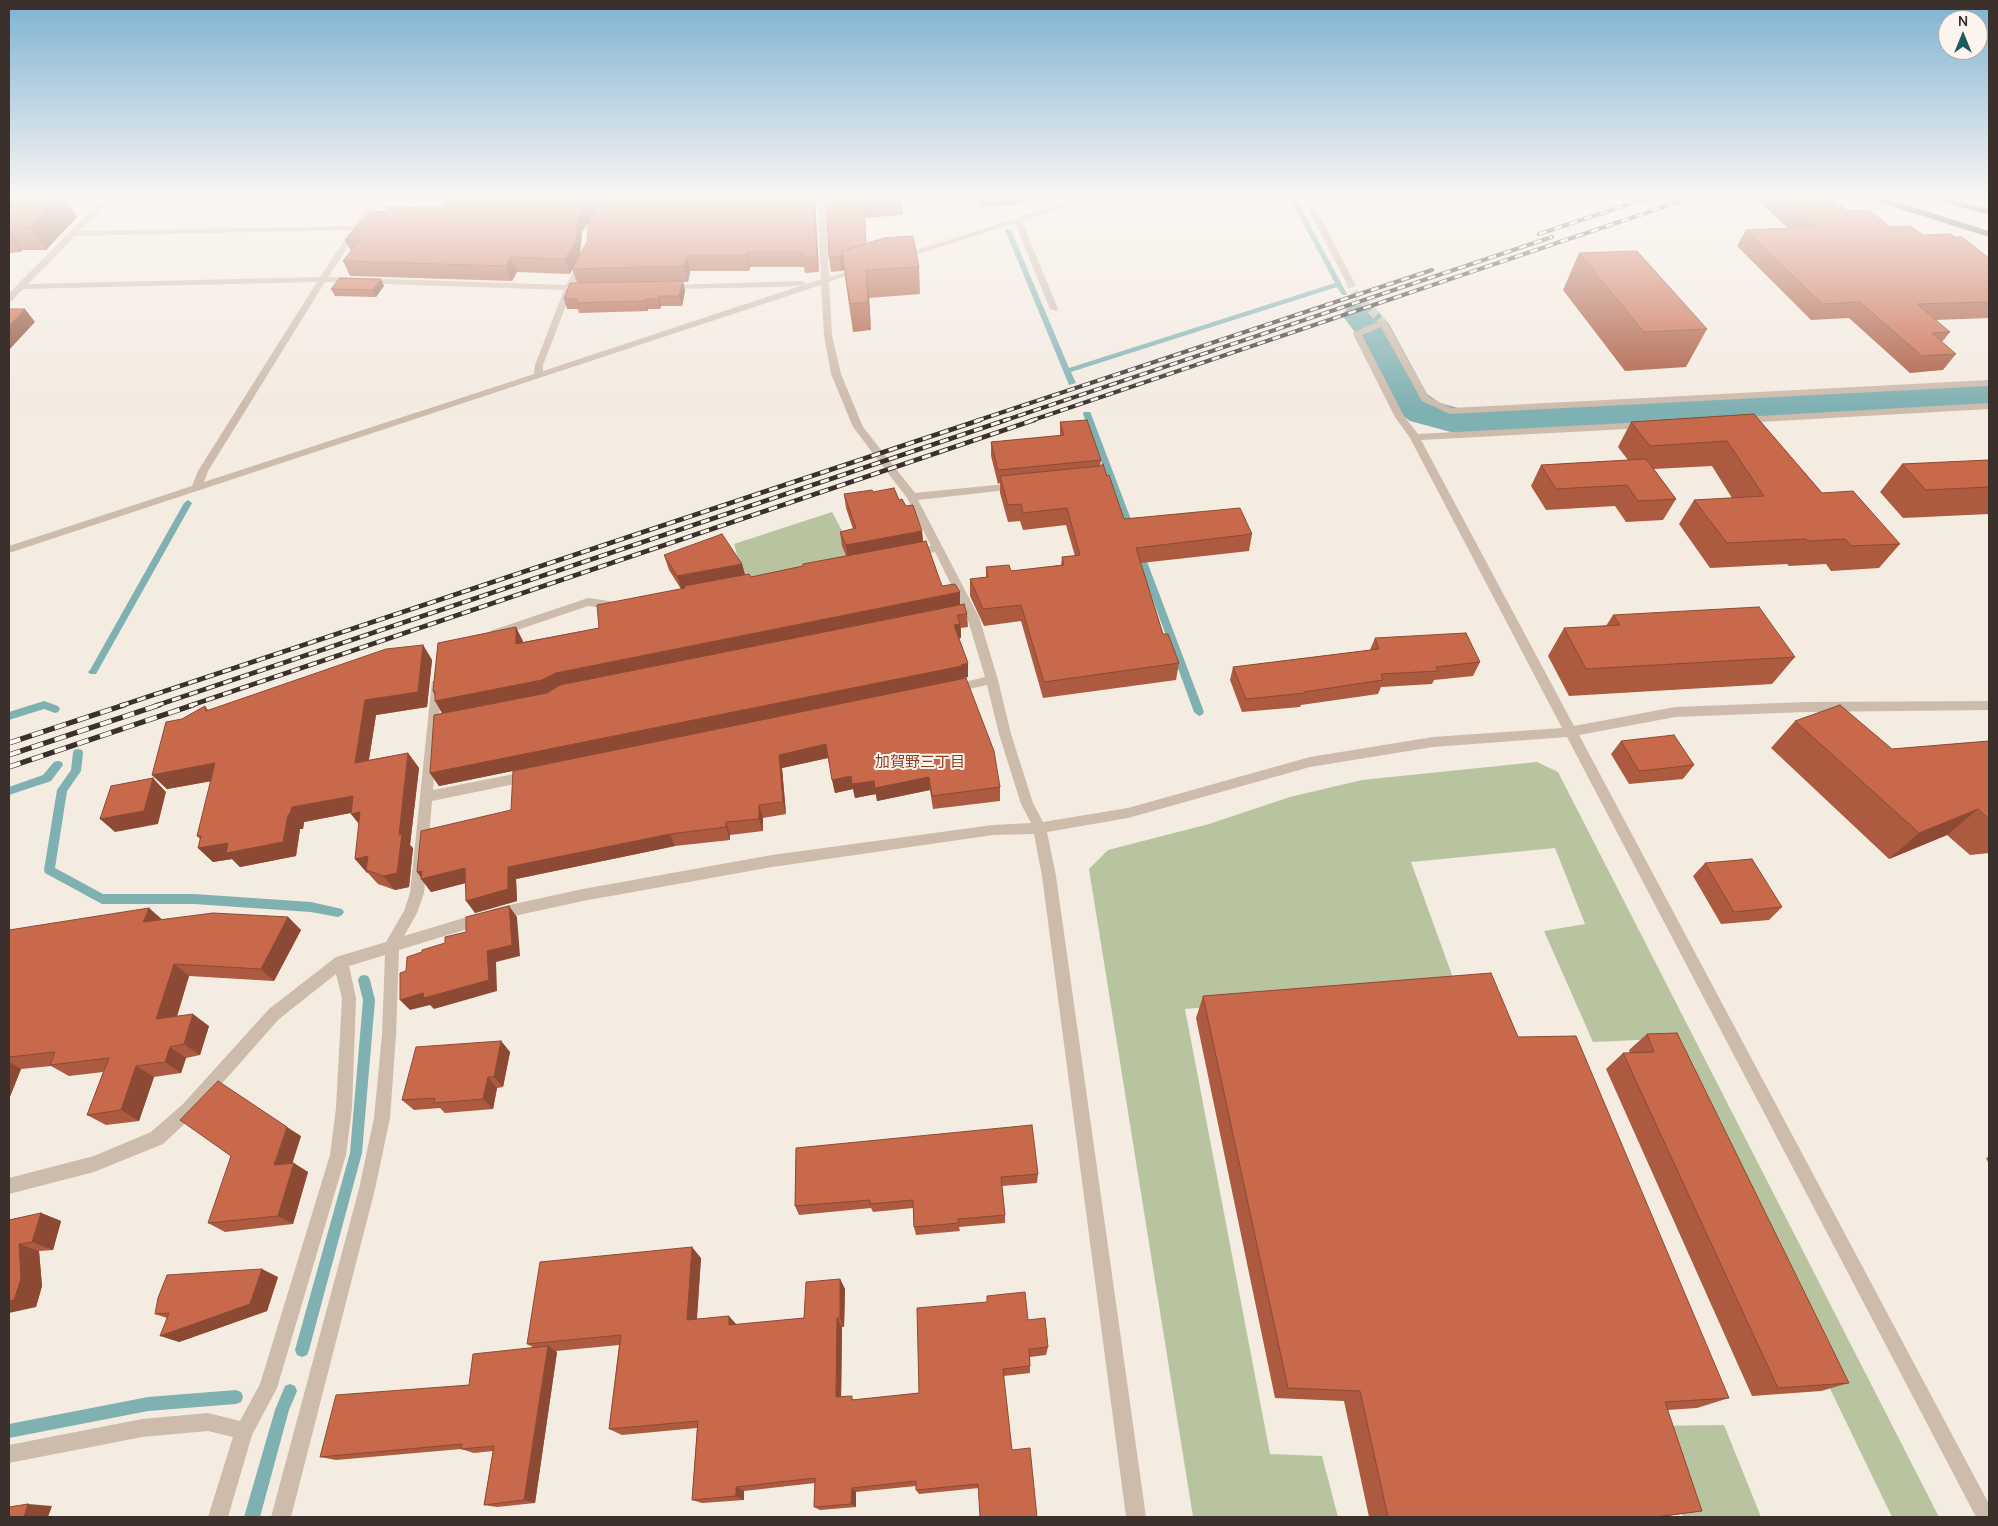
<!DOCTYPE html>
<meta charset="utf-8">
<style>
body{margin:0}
#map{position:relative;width:1998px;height:1526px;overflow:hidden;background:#f4ebe1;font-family:Manrope,sans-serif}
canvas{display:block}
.frame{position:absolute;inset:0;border:10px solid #3b302b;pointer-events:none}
.north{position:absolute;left:1938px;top:10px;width:50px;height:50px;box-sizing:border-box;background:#fbf5ee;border:1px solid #aea6a0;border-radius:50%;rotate:0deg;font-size:14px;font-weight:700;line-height:20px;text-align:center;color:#3b302b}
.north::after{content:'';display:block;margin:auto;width:18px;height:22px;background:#1f5a5e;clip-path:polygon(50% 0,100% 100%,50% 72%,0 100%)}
</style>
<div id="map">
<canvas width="1998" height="1526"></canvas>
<div class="frame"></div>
<div class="north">N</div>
</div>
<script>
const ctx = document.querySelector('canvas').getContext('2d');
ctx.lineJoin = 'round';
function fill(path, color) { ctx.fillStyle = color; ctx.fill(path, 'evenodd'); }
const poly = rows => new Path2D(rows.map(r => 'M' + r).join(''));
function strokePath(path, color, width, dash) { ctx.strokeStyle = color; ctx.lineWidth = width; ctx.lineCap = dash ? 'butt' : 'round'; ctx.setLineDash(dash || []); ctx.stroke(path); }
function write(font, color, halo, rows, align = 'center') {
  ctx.font = font + ' Manrope,"Noto Sans JP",sans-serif'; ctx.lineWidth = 4; ctx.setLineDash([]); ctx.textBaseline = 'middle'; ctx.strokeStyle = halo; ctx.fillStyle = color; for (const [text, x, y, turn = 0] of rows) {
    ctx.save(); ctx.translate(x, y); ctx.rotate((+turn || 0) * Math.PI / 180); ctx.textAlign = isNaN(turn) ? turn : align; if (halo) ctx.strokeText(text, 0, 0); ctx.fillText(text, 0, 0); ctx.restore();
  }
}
const green = poly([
 [832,512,857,558,744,579,734,544],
 [1537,762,1558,772,1939,1517,1892,1517,1661,1039,1593,1042,1544,931,1585,924,1555,848,1411,862,1456,986,1185,1009,1270,1454,1322,1456,1338,1517,1193,1517,1089,869,1108,850,1209,824,1290,797,1362,780],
 [1724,1425,1761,1517,1683,1517,1649,1426]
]);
const stream = poly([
 [1289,197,1295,197,1347,294,1346,295,1342,295,1337,287,1071,372,1076,383,1069,385,1005,230,1006,229,1011,230,1069,368,1335,283,1289,197],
 [1084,412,1090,412,1091,414,1135,530,1134,532,1131,533,1127,530,1083,414,1084,412],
 [188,500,192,503,96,674,90,674,88,672,90,670,184,503,188,500],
 [1139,548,1143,551,1204,712,1202,715,1199,716,1194,712,1135,551,1139,548],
 [44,701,58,706,60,709,58,712,55,713,44,709,9,720,9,712,44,701],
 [78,749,82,750,83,753,81,771,67,791,55,868,103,894,194,894,311,902,342,909,344,912,342,915,338,917,311,912,194,904,102,904,45,873,44,870,57,790,71,770,73,753,74,750,78,749],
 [58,761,62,762,63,765,51,781,9,795,9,787,43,775,54,762,58,761],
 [364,975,368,976,370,980,375,1000,362,1153,309,1350,307,1355,302,1357,297,1355,295,1350,350,1153,363,1000,358,980,360,976,364,975],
 [290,1384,295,1386,297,1391,289,1410,260,1517,244,1517,275,1410,285,1386,290,1384],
 [236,1390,241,1392,243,1397,241,1402,236,1404,148,1411,9,1438,9,1424,148,1397,236,1390]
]);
const river = poly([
 [1361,304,1374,307,1389,324,1427,394,1440,403,1462,409,1989,382,1989,406,1462,435,1410,421,1395,410,1357,335,1342,315,1348,307,1361,304]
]);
const minorTunnel = poly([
 [1349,280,1354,292,1383,323]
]);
const minor = poly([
 [105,197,113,197,80,231,354,226,373,197,381,197,328,277,566,285,580,260,586,260,587,262,574,285,584,286,588,288,584,290,572,290,543,365,543,371,821,279,817,197,825,197,829,277,861,267,865,269,829,282,832,335,841,374,863,427,915,493,1016,483,1021,486,1016,489,918,500,979,617,998,680,1011,734,1033,803,1043,822,1128,808,1310,757,1433,737,1562,728,1410,438,1395,417,1353,334,1354,332,1380,321,1386,321,1429,397,1451,408,1989,380,1989,386,1450,414,1422,401,1381,327,1362,335,1404,416,1418,434,1645,422,1650,425,1645,428,1421,440,1574,726,1675,707,1806,702,1989,701,1989,710,1806,712,1675,717,1579,735,1989,1504,1989,1517,1976,1517,1567,737,1433,747,1310,767,1128,818,1047,832,1056,876,1146,1517,1126,1517,1042,876,1034,834,993,835,772,867,583,901,500,919,399,950,396,1035,390,1118,375,1189,291,1517,271,1517,359,1189,374,1118,382,1035,385,955,349,966,356,998,352,1108,346,1155,277,1388,252,1435,228,1517,208,1517,233,1437,208,1431,142,1437,9,1463,9,1445,142,1419,208,1413,240,1421,260,1384,330,1155,336,1108,342,998,336,974,279,1019,195,1114,163,1144,94,1172,9,1194,9,1178,94,1156,151,1132,183,1104,269,1009,336,957,386,942,404,911,410,893,432,681,440,681,442,684,433,790,529,771,533,772,535,776,533,780,529,781,432,801,424,893,417,913,404,936,500,907,583,889,772,855,993,825,1031,823,1021,804,999,734,987,685,952,693,946,689,952,685,985,677,967,617,935,552,913,556,908,552,913,548,931,546,907,498,853,427,831,374,824,335,821,285,9,553,9,546,192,486,198,471,317,282,23,289,12,301,9,301,9,294,17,285,105,197],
 [351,230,320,277,28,284,75,236,351,230],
 [325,282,564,290,535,365,534,374,204,482,208,471,325,282],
 [1083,197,1094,197,1022,221,1058,309,1057,311,1050,309,1015,223,902,259,895,257,1083,197],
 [1302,197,1310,197,1353,280,1352,282,1345,280,1302,197],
 [802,281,806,283,805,285,780,287,669,289,665,287,669,285,802,281],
 [1989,403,1989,409,1742,423,1737,420,1742,417,1989,403],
 [588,598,616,602,622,606,616,610,588,606,494,638,488,634,490,631,588,598]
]);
const highway = poly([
 [1868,197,1881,197,1989,231,1989,237,1869,199,1868,197],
 [1930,197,1944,197,1989,209,1989,215,1931,199,1930,197]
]);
const railFar2 = poly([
 [1539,234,1651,197],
 [976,421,1432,270],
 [1003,421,1552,237],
 [1030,421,1693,197]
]);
const railFar1 = poly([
 [120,706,980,420],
 [155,706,1006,420],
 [189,706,1034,420]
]);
const rail = poly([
 [9,743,124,705],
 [9,755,159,705],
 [9,767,193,705]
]);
const wall = poly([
 [9,197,77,217,46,250,23,250,20,252,9,253],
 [815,197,819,272,805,273,804,267,750,267,749,271,690,271,688,282,683,282,685,291,682,306,661,306,660,309,648,309,648,311,579,313,578,309,567,309,564,299,577,283,572,269,570,274,517,272,512,281,350,276,343,261,351,251,345,240,385,212,440,208],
 [589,222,587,242,580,254,582,232],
 [826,197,902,200,903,215,865,218,866,244,919,267,920,294,869,298,871,330,853,332,844,270,841,271,831,272,829,257],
 [950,197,1039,197,1015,205,980,207,978,200,951,202],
 [1754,197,1829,197,1847,211,1890,227,1923,235,1954,237,1989,258,1989,318,1935,320,1950,332,1942,342,1956,354,1943,370,1910,373,1849,318,1811,320,1737,246,1746,230,1788,228],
 [1579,253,1707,329,1686,367,1625,371,1563,290],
 [384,286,376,297,335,296,331,289],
 [1754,414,1822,493,1900,544,1879,568,1831,571,1826,564,1789,566,1787,564,1710,568,1679,524,1694,500,1732,498,1712,466,1654,469,1676,499,1663,520,1626,522,1615,506,1546,510,1531,486,1541,465,1628,460,1618,447,1631,422],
 [1060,422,1101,460,1100,466,1124,519,1252,534,1249,551,1141,563,1163,634,1179,663,1176,680,1043,698,1021,621,984,626,970,596,970,579,986,577,986,567,1011,571,1061,565,1062,557,1075,556,1066,525,1023,530,1020,521,1008,522,1000,493,1000,483,998,484,991,456,991,442,1060,436],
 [1989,460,1989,514,1903,518,1880,492,1902,464],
 [873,492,899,500,906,506,922,531,923,541,942,586,960,592,960,604,967,614,968,627,961,628,961,638,959,638,968,663,968,677,962,678,1000,787,1000,801,933,809,930,790,877,801,876,794,855,798,853,789,835,793,828,758,782,768,786,814,763,818,763,831,730,835,730,840,675,846,516,879,517,901,475,913,465,883,431,892,417,872,511,810,570,759,439,786,430,773,442,713,433,691,523,641,523,642,599,628,681,589,669,570,664,555,742,564,745,575,751,577,803,566,846,556,842,546,840,532,853,529,846,508,844,494],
 [1613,615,1795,657,1772,684,1569,696,1548,656,1564,628,1606,626],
 [1375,638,1480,662,1473,676,1434,680,1432,684,1381,687,1378,694,1301,705,1300,707,1242,712,1230,680,1233,667,1370,650],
 [423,645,432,660,427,707,376,715,369,760,408,753,419,768,410,845,413,848,409,887,395,890,378,884,355,859,359,824,351,813,304,822,303,829,300,829,296,856,240,867,232,859,213,862,198,848,200,839,197,836,211,781,167,789,152,775,182,719,205,706,208,710],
 [1795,721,1892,749,1989,741,1989,853,1970,855,1947,835,1889,859,1771,748],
 [1621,741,1694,765,1683,779,1629,784,1611,754],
 [1705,863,1782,907,1769,920,1721,924,1693,876],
 [288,917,301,930,274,981,189,976,177,1017,209,1026,200,1055,186,1058,181,1073,154,1077,139,1121,106,1125,87,1115,103,1072,69,1076,51,1066,21,1069,9,1099,9,930,162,920],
 [1203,996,1518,1037,1729,1398,1697,1408,1667,1410,1702,1511,1660,1517,1369,1517,1344,1401,1275,1398,1196,1018],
 [1647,1034,1849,1383,1821,1391,1752,1396,1606,1069,1623,1053,1630,1053,1629,1050],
 [501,1041,510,1052,503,1087,497,1088,493,1109,445,1113,440,1108,414,1110,402,1100],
 [301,1136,292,1163,308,1172,293,1224,225,1232,208,1223],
 [796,1148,1038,1174,1037,1183,1002,1186,1005,1215,1005,1223,959,1227,960,1231,916,1235,914,1227,913,1208,873,1212,871,1208,799,1215,795,1206],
 [1989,1157,1989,1164,1986,1158],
 [41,1213,61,1221,53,1250,39,1251,42,1286,36,1307,9,1220],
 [701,1258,697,1319,737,1325,804,1318,840,1279,845,1289,844,1327,842,1327,841,1397,855,1400,919,1393,1028,1320,1048,1347,1046,1355,1030,1357,1030,1373,1004,1376,979,1488,919,1494,916,1490,916,1486,856,1492,856,1507,820,1510,814,1507,815,1483,744,1491,744,1500,702,1503,692,1500,697,1428,622,1435,609,1429,619,1345,556,1351,557,1352,535,1503,497,1507,484,1505,493,1451,474,1453,461,1449,336,1460,320,1457,469,1385,533,1347,527,1344],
 [278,1277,267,1311,179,1342,167,1318,155,1314]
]);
const shadedWall = poly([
 [59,197,64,197,77,217,46,250,30,227],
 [592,197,607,197,582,232,580,255,570,274,565,259,578,217],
 [814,197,815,197,819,272,817,257],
 [1015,197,1039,197,1015,205],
 [864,203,867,263,845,270],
 [9,231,23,250,20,252,9,236],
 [747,252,750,267,749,271,746,256],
 [843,255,844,270,841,271,839,256],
 [687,256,690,271,688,282,684,266],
 [511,257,517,272,512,281,506,266],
 [866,270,869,298,871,330,868,302],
 [381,279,384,286,376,297,373,290],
 [683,281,685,291,682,306,679,296],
 [659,296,661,306,660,309,658,299],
 [646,299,648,309,648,311,645,301],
 [25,309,35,322,9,350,9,326],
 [922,531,923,545,848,559,846,545],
 [742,564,746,578,684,586,685,590,682,590,677,576],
 [960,592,960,607,549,694,443,715,435,701,439,700,433,691,556,673],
 [960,624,961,638,955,639,954,625],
 [516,627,523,641,523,658,516,644],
 [423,645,432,660,427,707,376,715,366,777,355,763,365,700],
 [968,663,968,677,962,678,962,680,439,786,430,773],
 [826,744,828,758,782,768,786,814,783,802,779,755],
 [408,753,419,768,410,845,413,848,409,887,395,890,383,876,399,835],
 [215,763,229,778,167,789,152,775],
 [851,776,853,789,835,793,832,780],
 [929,777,930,790,877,801,875,788],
 [153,778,166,792,158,824,115,832,100,819],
 [874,781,876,794,855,798,852,784],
 [353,796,365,810,304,822,303,829,300,829,296,856,240,867,232,859,213,862,198,848,292,807],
 [759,805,763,818,763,831,759,819],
 [1978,809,1947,835,1889,859,1919,833],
 [360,812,363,829,351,814],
 [726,822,730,835,730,840,726,827],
 [670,834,675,846,516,879,517,901,475,913,466,901,508,867],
 [368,856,366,870,368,873,367,873,355,859],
 [465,868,474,881,431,892,421,879,423,879,417,872],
 [509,906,517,917,520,956,496,962,497,991,434,1009,430,1005,410,1010,400,1000,487,951],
 [149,908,164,921,143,922],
 [288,917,301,930,274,981,261,969],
 [174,964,189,976,172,1031,156,1019],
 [193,1014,209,1026,200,1055,184,1044],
 [501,1041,510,1052,503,1087,494,1077],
 [170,1047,186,1058,181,1073,165,1062],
 [9,1062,21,1069,9,1099],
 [136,1066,154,1077,139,1121,121,1110],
 [488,1077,497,1088,493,1109,483,1099],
 [287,1127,301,1136,289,1174,274,1165],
 [294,1163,308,1172,293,1224,278,1216],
 [41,1213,61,1221,53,1250,32,1242],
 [19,1244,39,1251,42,1286,36,1307,9,1313,9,1301],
 [692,1247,701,1258,696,1329,687,1320],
 [262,1269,278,1277,267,1311,179,1342,160,1336],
 [840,1279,845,1289,844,1327,840,1318],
 [729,1316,737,1325,729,1325],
 [837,1318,842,1327,841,1404,836,1397],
 [548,1346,557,1352,535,1503,524,1500],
 [736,1487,744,1491,744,1500,736,1496],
 [852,1488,856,1492,856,1507,851,1504],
 [28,1504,52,1506,48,1517,24,1517]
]);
const building = poly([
 [9,197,59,197,30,227,9,227,9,197],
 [448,197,592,197,578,217,576,240,565,259,511,257,506,266,343,261,360,240,345,240,371,211,385,212,388,207,440,208,448,197],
 [604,197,814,197,817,257,803,258,803,252,747,252,746,256,687,256,684,266,572,269,587,242,589,219,604,197],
 [826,197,901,197,902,200,864,203,866,244,842,251,843,255,839,256,829,257,826,197],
 [1780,197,1829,197,1847,211,1869,210,1890,227,1910,226,1923,235,1951,234,1954,237,1962,237,1989,258,1989,302,1917,304,1950,332,1932,333,1956,354,1922,356,1860,302,1822,304,1746,230,1814,227,1780,197],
 [913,236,919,267,866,270,868,302,850,304,842,251,884,238,913,236],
 [1637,251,1707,329,1644,332,1579,253,1637,251],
 [340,278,381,279,373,290,331,289,340,278],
 [683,281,679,296,659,296,658,299,646,299,645,301,575,303,577,299,564,299,570,283,683,281],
 [9,309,25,309,9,326,9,309],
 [1754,414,1822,493,1853,491,1900,544,1851,546,1845,539,1808,541,1806,539,1727,543,1694,500,1764,496,1727,441,1650,446,1631,422,1754,414],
 [1087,420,1101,460,998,470,991,442,1064,435,1060,422,1087,420],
 [1646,459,1676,499,1638,501,1627,485,1556,489,1541,465,1646,459],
 [1989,460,1989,487,1926,490,1902,464,1989,460],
 [1103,464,1107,476,1109,475,1124,519,1240,508,1252,534,1136,548,1163,634,1168,634,1179,663,1044,682,1021,605,983,609,970,579,988,577,986,567,1009,565,1011,571,1064,565,1062,557,1080,555,1067,508,1023,513,1021,504,1008,505,1000,476,1100,466,1103,464],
 [894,488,899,500,902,499,906,506,913,505,922,531,846,545,840,532,856,528,844,494,872,490,873,492,894,488],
 [722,534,742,564,677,576,664,555,722,534],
 [926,541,942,586,955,584,960,592,556,673,542,680,435,701,435,691,433,691,438,643,516,627,516,644,599,628,597,605,685,588,684,586,749,574,751,577,803,566,803,564,926,541],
 [964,604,967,614,957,615,960,624,954,625,968,663,961,665,962,666,430,773,434,715,547,693,560,685,964,604],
 [1759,607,1795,657,1586,669,1564,628,1620,625,1613,615,1759,607],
 [1466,633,1480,662,1436,667,1438,671,1381,674,1383,680,1304,692,1305,693,1246,699,1233,667,1379,649,1375,638,1466,633],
 [423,645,418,692,365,700,355,763,408,753,399,835,402,834,397,873,383,876,366,870,368,856,355,859,360,812,351,814,353,796,292,807,290,814,288,815,283,842,226,853,228,843,198,848,201,836,197,836,215,763,152,775,166,722,182,719,205,706,206,711,386,649,423,645],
 [966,678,994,751,1000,787,932,796,929,777,875,788,874,781,852,784,851,776,832,780,826,744,779,755,783,802,759,805,759,819,726,822,726,827,670,834,508,867,508,889,466,901,465,868,421,879,422,871,417,872,421,831,511,810,513,771,966,678],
 [1840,705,1892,749,1989,741,1989,819,1978,809,1919,833,1795,721,1840,705],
 [1674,735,1694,765,1639,771,1621,741,1674,735],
 [153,778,144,811,100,819,111,786,153,778],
 [1752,859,1782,907,1734,912,1705,863,1752,859],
 [509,906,512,945,487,951,489,980,424,998,423,993,400,1000,400,973,406,971,407,957,422,952,422,950,445,943,445,937,466,932,466,917,509,906],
 [149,908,143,922,213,913,288,917,261,969,174,964,156,1019,193,1014,184,1044,170,1047,165,1062,136,1066,121,1110,87,1115,109,1058,50,1065,55,1052,9,1057,9,930,149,908],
 [1491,973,1518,1037,1576,1036,1729,1398,1665,1402,1702,1511,1655,1517,1388,1517,1360,1391,1288,1388,1203,996,1491,973],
 [1677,1033,1849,1383,1778,1388,1623,1053,1654,1052,1647,1034,1677,1033],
 [501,1041,494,1077,488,1077,483,1099,434,1103,435,1098,402,1100,416,1047,501,1041],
 [218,1081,287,1127,274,1165,294,1163,278,1216,208,1223,231,1156,180,1120,218,1081],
 [1032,1125,1038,1174,1001,1177,1005,1215,958,1219,959,1223,914,1227,913,1200,870,1204,870,1200,795,1206,796,1148,1032,1125],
 [41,1213,32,1242,19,1244,21,1279,14,1300,9,1301,9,1220,41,1213],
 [692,1247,687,1320,729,1316,729,1325,804,1318,806,1282,840,1279,840,1318,837,1318,836,1397,852,1396,852,1400,919,1393,917,1308,987,1302,987,1296,1025,1292,1028,1320,1045,1318,1048,1347,1029,1349,1030,1366,1003,1369,1012,1450,1030,1448,1037,1517,980,1517,978,1484,916,1490,916,1481,852,1488,851,1504,814,1507,815,1478,736,1487,736,1496,692,1500,698,1421,609,1429,621,1335,527,1344,540,1262,692,1247],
 [262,1269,250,1304,160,1336,169,1313,155,1314,158,1298,167,1275,262,1269],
 [548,1346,524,1500,484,1505,494,1446,461,1449,462,1444,320,1457,336,1395,469,1385,473,1354,548,1346],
 [28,1504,24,1517,9,1517,9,1507,28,1504]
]);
const neighbourhoodNames = [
 ["加賀野三丁目",920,763]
];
fill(green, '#b8c4a0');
fill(stream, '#7fb0b2');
fill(river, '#7fb0b2');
strokePath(minorTunnel, '#cfc6bd', 8, [8, 4.5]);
fill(minor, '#cdbbac');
fill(highway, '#5c4a42');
strokePath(railFar2, '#3b302b', 4);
strokePath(railFar1, '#3b302b', 5);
strokePath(rail, '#3b302b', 5.5);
strokePath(railFar2, '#fbf5ee', 2.5, [8]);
strokePath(railFar1, '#fbf5ee', 3, [9]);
strokePath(rail, '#fbf5ee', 4, [12]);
fill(wall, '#ac5a40');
fill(shadedWall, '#8c4a34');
fill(building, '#c8694b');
strokePath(building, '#8c4a34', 1);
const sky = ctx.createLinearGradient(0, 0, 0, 410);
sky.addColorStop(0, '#7eb2d2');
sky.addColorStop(0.48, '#faf6f2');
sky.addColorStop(1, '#faf6f200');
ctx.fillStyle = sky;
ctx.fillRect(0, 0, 1998, 410);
write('15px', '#8c3b22', '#fbf5ee', neighbourhoodNames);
</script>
